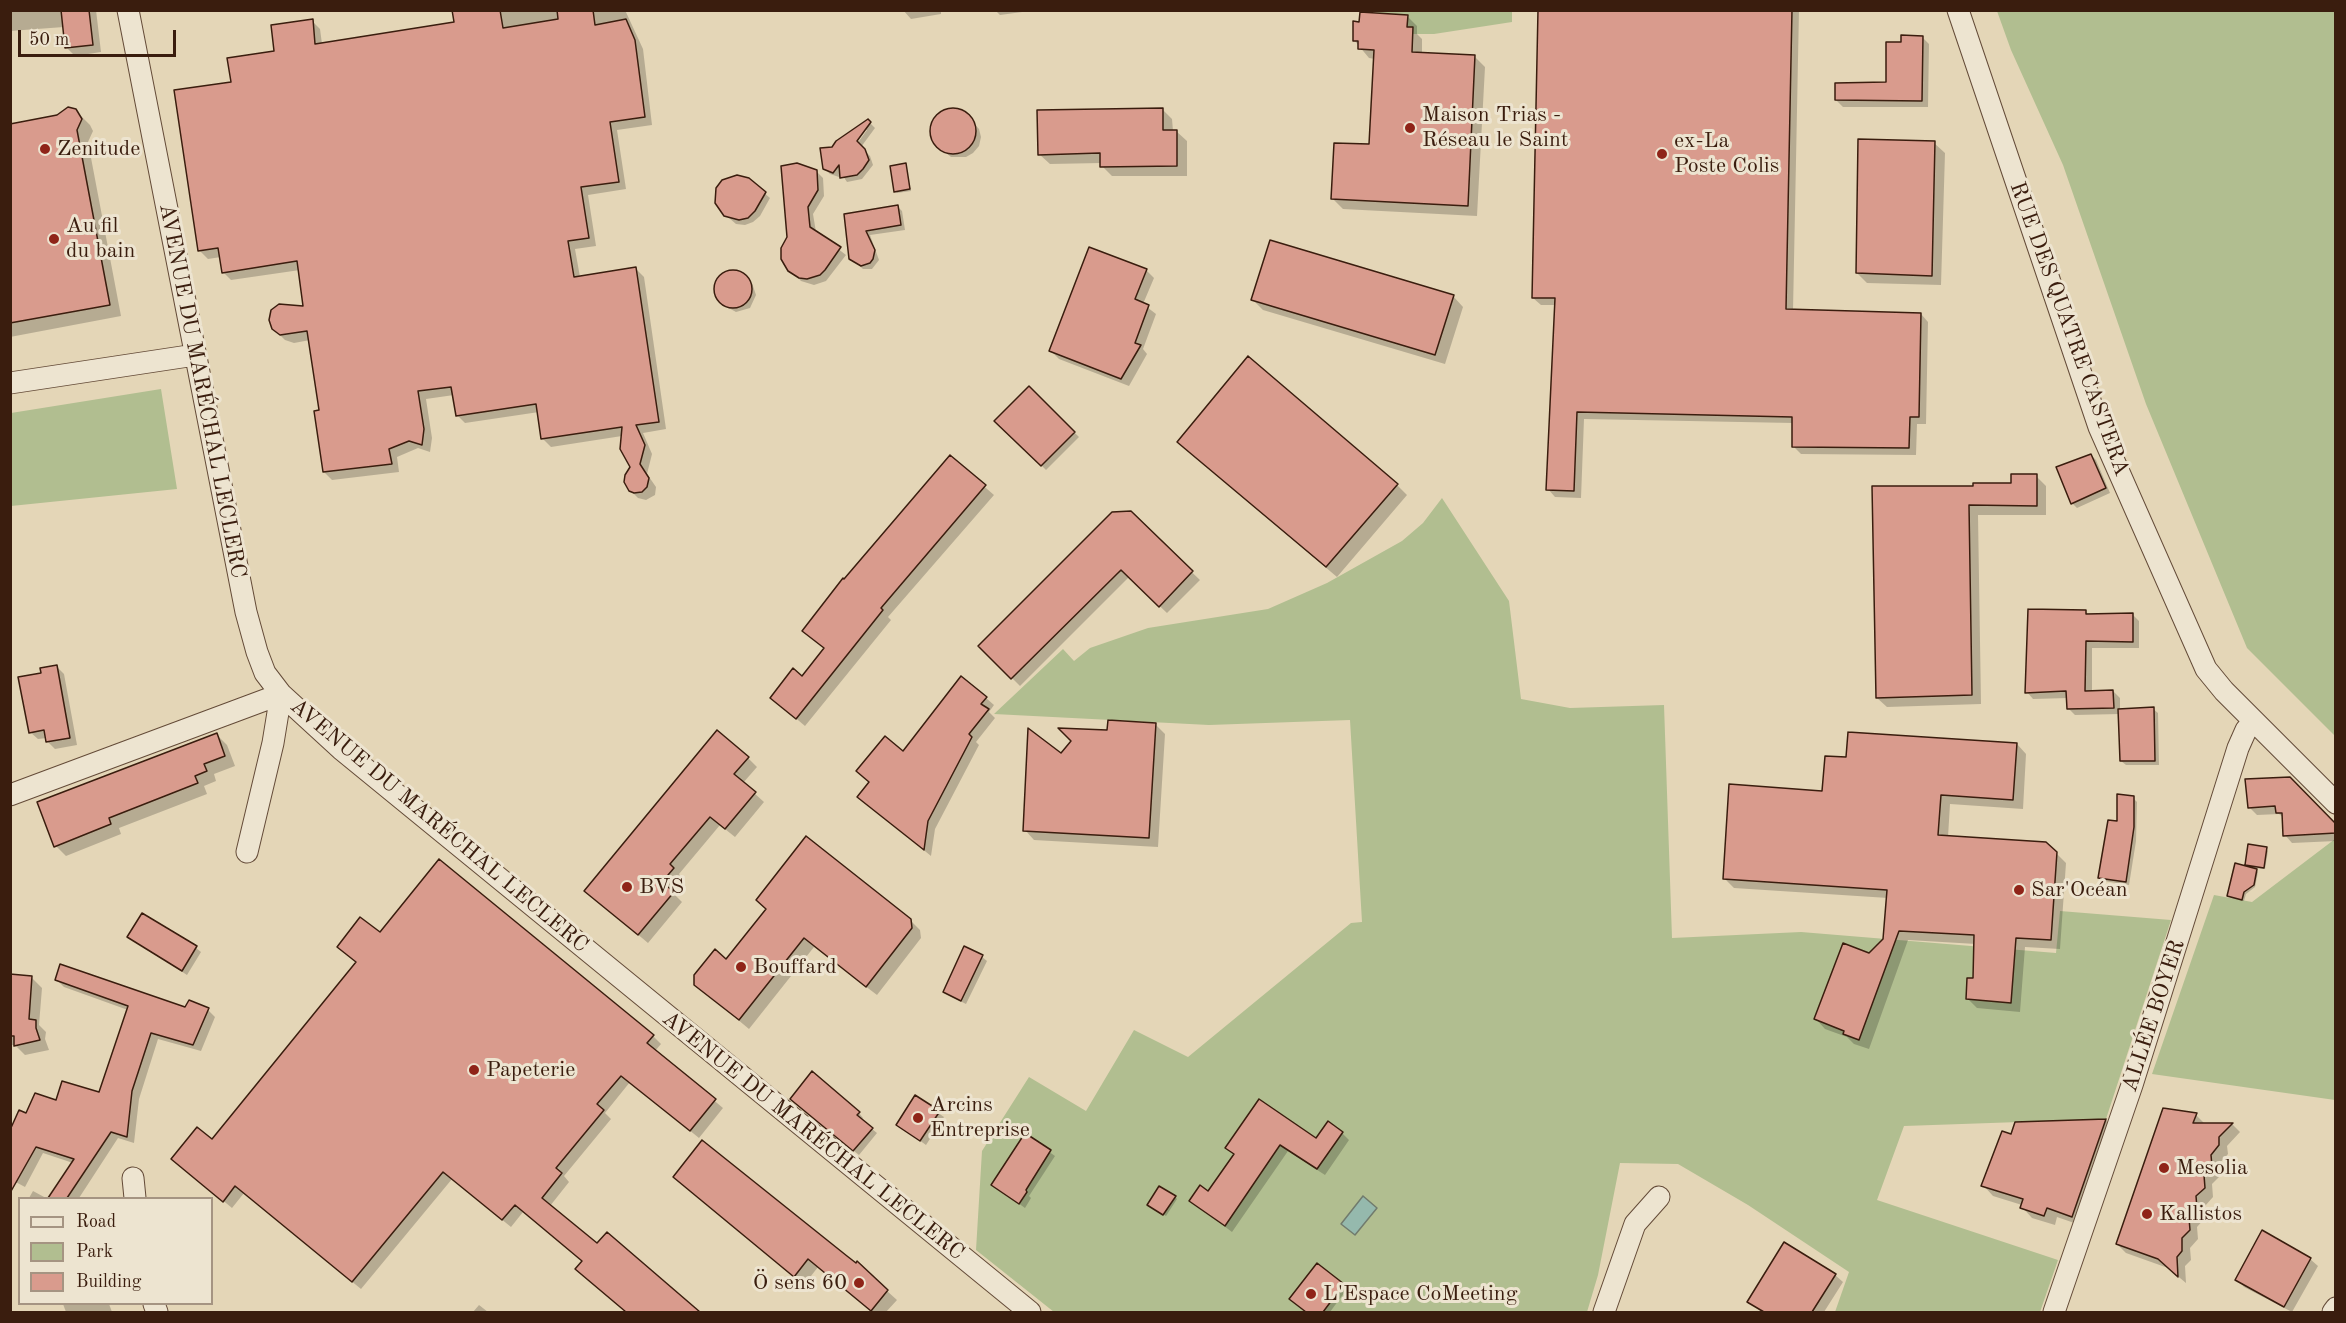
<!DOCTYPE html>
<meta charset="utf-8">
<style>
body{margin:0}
#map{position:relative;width:2346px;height:1323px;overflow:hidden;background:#e4d6b7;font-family:"Old Standard TT",serif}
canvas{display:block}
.frame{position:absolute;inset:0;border:12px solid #3a1d0e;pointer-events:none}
.legend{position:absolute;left:18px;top:1197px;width:195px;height:108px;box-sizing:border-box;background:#ede4d0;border:2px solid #a59482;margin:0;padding:8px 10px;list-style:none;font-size:18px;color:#3a1d0e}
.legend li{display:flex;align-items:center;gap:12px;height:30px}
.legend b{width:30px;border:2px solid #a59482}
.scale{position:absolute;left:18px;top:30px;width:158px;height:27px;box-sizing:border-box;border:3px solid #3a1d0e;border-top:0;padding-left:8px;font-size:18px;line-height:21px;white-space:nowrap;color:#3a1d0e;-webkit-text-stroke:4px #ede4d0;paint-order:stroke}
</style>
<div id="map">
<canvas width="2346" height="1323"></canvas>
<div class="frame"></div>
<ul class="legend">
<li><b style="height:8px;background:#ede4d0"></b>Road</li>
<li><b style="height:16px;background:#b1be90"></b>Park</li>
<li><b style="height:16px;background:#d99b8d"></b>Building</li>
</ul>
<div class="scale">50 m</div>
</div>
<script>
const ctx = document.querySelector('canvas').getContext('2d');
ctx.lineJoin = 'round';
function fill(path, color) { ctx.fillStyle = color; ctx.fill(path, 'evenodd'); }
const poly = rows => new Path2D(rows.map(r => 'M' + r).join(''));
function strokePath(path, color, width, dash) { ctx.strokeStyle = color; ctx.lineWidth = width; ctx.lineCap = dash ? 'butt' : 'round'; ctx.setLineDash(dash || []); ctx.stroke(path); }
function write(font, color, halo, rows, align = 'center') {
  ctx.font = font + ' "Old Standard TT",serif'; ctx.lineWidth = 6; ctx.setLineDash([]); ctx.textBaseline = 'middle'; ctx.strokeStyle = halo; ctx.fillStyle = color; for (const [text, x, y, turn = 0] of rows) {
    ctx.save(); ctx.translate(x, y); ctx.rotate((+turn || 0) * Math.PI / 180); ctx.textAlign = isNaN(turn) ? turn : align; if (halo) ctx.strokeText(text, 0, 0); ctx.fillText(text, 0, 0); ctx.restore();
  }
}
const green = poly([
 [1368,10,1512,11,1512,22,1434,34,1413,34,1407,27,1408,15,1368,12],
 [1997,11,2335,11,2335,736,2247,648,2146,404,2063,165,2011,50],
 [161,389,177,489,11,506,11,413],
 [1442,498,1509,601,1521,699,1570,708,1664,705,1672,938,1801,932,2056,953,2060,911,2171,920,2106,1119,1904,1126,1877,1200,2058,1260,2040,1312,1835,1312,1849,1272,1748,1205,1678,1164,1620,1163,1598,1275,1587,1312,1054,1312,976,1250,982,1151,1029,1077,1086,1111,1134,1030,1188,1057,1351,923,1362,922,1350,720,1209,725,994,714,1063,649,1074,661,1090,648,1148,628,1268,609,1327,583,1402,541,1423,523],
 [2335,839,2335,1100,2152,1074,2214,895,2252,902]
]);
const water = poly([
 [1363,1196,1377,1208,1355,1235,1341,1224,1363,1196]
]);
const shadow = poly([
 [10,10,96,10,101,52,75,56,66,47,64,27,10,31],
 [454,10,625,10,643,49,652,125,617,130,626,189,588,195,596,246,575,249,580,277,636,269,644,277,666,429,643,433,652,454,647,474,656,487,655,495,646,500,638,498,630,490,632,467,622,436,551,447,543,439,539,412,465,423,457,415,454,395,426,399,432,438,430,452,418,448,397,457,399,472,332,480,324,472,320,412,310,340,294,343,285,340,276,331,305,308,300,270,231,280,223,272,221,257,208,259,199,250,232,83,275,52,312,21,320,29,322,44,456,23],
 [903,10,941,10,941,14,911,19],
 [995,10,1037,10,1000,15],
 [1539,10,1799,10,1793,311,1921,314,1928,322,1926,424,1917,424,1916,455,1801,454,1793,446,1793,423,1584,419,1581,498,1555,497,1548,489,1557,305,1541,305,1533,298],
 [1407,16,1417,26,1417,34,1422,39,1422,54,1475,57,1485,67,1477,216,1343,209,1333,199,1371,146,1375,59,1369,58,1354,40],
 [1922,37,1929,44,1928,107,1843,107,1836,100,1887,84,1903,44],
 [68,108,78,113,90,125,93,131,88,142,121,316,10,337,10,126,57,117],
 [1162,109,1172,119,1173,131,1176,131,1187,141,1187,176,1112,176,1102,166,1101,163,1050,164,1039,154],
 [954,110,963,112,979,129,981,137,979,146,973,153,966,157,951,157,938,146,932,135,935,121,946,111],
 [868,121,875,128,861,147,870,156,873,165,862,179,847,182,841,173,839,177,830,174,824,168,832,149],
 [864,130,867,130,854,148,851,146],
 [1934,143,1945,153,1941,285,1867,283,1857,273],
 [905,165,911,191,897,193,895,191],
 [816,171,823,178,824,196,813,214,816,232,846,255,826,281,814,285,801,281,785,264],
 [748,179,770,198,760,216,753,222,745,225,736,224,721,211,717,203],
 [897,206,902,211,905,230,870,235,879,260,872,269,863,269,851,258,846,215],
 [1146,270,1154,278,1143,304,1156,314,1143,349,1147,354,1129,386,1059,359,1051,351],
 [729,271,736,272,752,283,756,295,750,308,736,312,725,306,716,294,715,287,722,275],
 [1453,296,1463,307,1445,364,1263,310,1253,300],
 [1029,388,1079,437,1046,470,997,421],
 [1189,452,1397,485,1407,495,1337,577],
 [2091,455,2096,460,2110,493,2077,508,2072,503],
 [950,457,994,495,888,617,891,620,805,726,772,698,803,678,826,649],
 [2036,476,2046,486,2046,515,1978,515,1981,704,1887,707,1877,698,1974,488,2012,484],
 [1130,513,1200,580,1167,613,1129,577,1020,686,980,646],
 [2085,611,2089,615,2132,614,2139,621,2139,648,2092,648,2092,692,2113,691,2120,698,2120,711,2153,709,2158,713,2159,765,2126,765,2121,761,2120,714,2075,715,2068,708,2068,698,2033,699,2027,692],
 [56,666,64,674,77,745,55,749,48,742,47,738,38,739,30,732,43,674],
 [986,698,994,705,989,712,995,718,976,742,979,745,935,829,931,856,867,804,903,753],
 [1155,724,1165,734,1158,847,1034,840,1025,830,1061,755,1109,732],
 [217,735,227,745,235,766,214,774,216,781,204,786,207,794,119,828,121,834,66,856,56,846],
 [2017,744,2026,754,2023,809,1950,804,1948,837,2056,853,2066,863,2060,949,2025,947,2020,1012,1977,1008,1968,999,1974,980,1976,944,1908,940,1869,1049,1854,1044,1847,1037,1825,1029,1816,1019,1884,940,1888,898,1734,888,1724,878,1824,792,1848,759],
 [748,758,757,767,743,783,764,802,735,837,720,825,679,874,682,878,671,891,682,902,648,943,586,891],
 [2247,780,2336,826,2336,841,2292,843,2285,835,2284,818,2279,814,2257,815,2249,807],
 [2133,798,2137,802,2136,841,2129,885,2104,881,2100,877,2118,823],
 [2266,849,2268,851,2265,869,2254,868,2258,872,2255,887,2246,894,2244,901,2231,898,2229,896,2250,868,2247,865],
 [767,910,910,920,920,930,921,938,877,995,814,947,749,1029,695,984,727,961],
 [381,934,653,1036,661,1044,655,1051,723,1108,699,1138,630,1082,605,1113,611,1119,564,1176,569,1182,550,1206,597,1246,607,1234,698,1312,626,1312,585,1277,584,1261,523,1212,511,1227,452,1179,361,1289,244,1193,232,1208,173,1159,212,1141,357,963,347,955],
 [129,937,196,948,201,952,187,975],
 [982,957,987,961,966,1004,950,996,945,992],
 [10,976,32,978,42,988,39,1025,46,1032,45,1039,49,1050,25,1055,15,1045,10,1045],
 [57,980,186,1009,208,1010,215,1017,201,1051,158,1039,139,1099,134,1143,118,1138,79,1198,50,1198,73,1163,43,1153,25,1187,10,1179,57,1102,100,1094,128,1010,64,987],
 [915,1097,944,1117,926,1145,898,1125],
 [796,1104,859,1113,863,1118,861,1120,877,1133,859,1155],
 [2196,1115,2206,1125,2232,1124,2240,1132,2227,1146,2228,1154,2219,1164,2220,1176,2212,1184,2213,1197,2205,1206,2205,1218,2197,1227,2198,1239,2190,1248,2191,1260,2185,1266,2186,1283,2168,1268,2126,1253,2117,1244],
 [2106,1120,2116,1131,2083,1226,2057,1217,2055,1225,2032,1218,2022,1207,2022,1205,1993,1196,1983,1185,2012,1136,2016,1123],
 [1342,1133,1349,1140,1325,1175,1288,1151,1232,1232,1191,1201,1209,1193,1235,1156,1227,1148,1317,1140],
 [1025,1135,1055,1156,1029,1196,1031,1198,1025,1208,993,1185],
 [684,1186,877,1282,897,1300,886,1312,873,1312,818,1267,804,1285],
 [33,1191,46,1198,29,1198],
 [1175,1197,1177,1199,1166,1216,1151,1206],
 [2263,1232,2310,1259,2318,1266,2292,1312,2244,1287,2237,1279],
 [1317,1265,1347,1289,1330,1312,1307,1312,1295,1303],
 [1835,1275,1843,1282,1824,1312,1762,1312,1749,1302],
 [63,1304,109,1304,112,1312,66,1312],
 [479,1305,488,1312,473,1312]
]);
const building = poly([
 [61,10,89,10,93,45,65,48,61,10],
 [452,10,500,10,503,28,558,19,557,10,593,10,595,25,626,19,635,40,645,117,610,122,619,182,581,187,589,238,568,241,574,277,636,267,659,422,636,425,645,445,640,464,649,478,647,487,642,492,634,493,629,491,624,482,625,475,630,467,620,449,622,427,541,439,536,404,456,416,451,387,418,391,424,429,422,445,409,441,389,449,392,464,323,472,314,411,319,410,307,331,280,335,272,329,269,320,271,310,279,304,303,306,297,261,222,273,218,248,198,251,174,90,231,82,227,58,274,51,271,25,313,19,315,44,454,22,452,10],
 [1538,10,1792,10,1786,309,1921,313,1919,417,1910,417,1909,448,1792,447,1792,417,1577,412,1574,491,1546,490,1555,298,1532,298,1538,10],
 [1360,12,1408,15,1407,27,1413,27,1412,52,1475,55,1468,206,1331,199,1334,143,1369,144,1374,50,1358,49,1358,41,1353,41,1353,21,1359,22,1360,12],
 [1901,35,1923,36,1922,101,1835,100,1835,83,1886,82,1886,42,1901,42,1901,35],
 [68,107,76,109,82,119,77,130,110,305,10,323,10,124,57,115,68,107],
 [1163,108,1163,130,1177,130,1177,166,1100,167,1100,153,1038,155,1037,110,1163,108],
 '930 131a23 23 0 1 1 46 0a23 23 0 1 1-46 0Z',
 [868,119,871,122,857,141,865,149,869,160,863,169,857,175,840,178,839,165,833,173,823,169,820,148,832,147,836,141,868,119],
 [1858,139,1935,141,1932,276,1856,273,1858,139],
 [797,163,817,170,818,190,808,207,810,227,841,247,825,270,820,275,807,279,799,278,788,271,781,259,781,248,787,237,781,166,797,163],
 [906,163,910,189,894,192,890,166,906,163],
 [737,175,749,178,766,192,755,211,748,218,739,220,724,216,715,203,716,188,722,180,737,175],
 [898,205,901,225,866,231,875,250,873,259,870,263,861,266,849,259,844,214,898,205],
 [1270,240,1454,295,1435,355,1251,300,1270,240],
 [1089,247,1147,269,1135,299,1149,305,1135,343,1141,345,1121,379,1049,351,1089,247],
 '714 289a19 19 0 1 1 38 0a19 19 0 1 1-38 0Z',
 [1248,356,1398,484,1326,567,1177,442,1248,356],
 [1029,386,1075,432,1041,466,994,421,1029,386],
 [2091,454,2106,488,2071,504,2056,467,2091,454],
 [950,455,986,485,881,608,883,610,796,719,770,698,793,668,802,676,824,648,802,631,843,578,844,579,950,455],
 [2011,474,2037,474,2037,506,1969,505,1972,695,1876,698,1872,486,1973,486,1973,483,2011,483,2011,474],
 [1131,511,1193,571,1159,607,1121,570,1011,679,978,646,1112,512,1131,511],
 [2028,609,2086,610,2086,614,2133,613,2133,642,2086,641,2085,691,2113,690,2114,708,2067,709,2066,691,2025,693,2028,609],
 [57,665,70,738,46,742,44,730,29,733,18,677,41,673,40,668,57,665],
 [961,676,987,697,981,704,989,709,969,734,972,737,928,821,924,850,857,797,869,782,856,771,885,736,903,751,961,676],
 [2154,707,2155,761,2120,761,2118,709,2154,707],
 [1108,720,1156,723,1149,838,1023,831,1028,728,1061,753,1071,741,1058,728,1107,730,1108,720],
 [717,730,749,757,734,774,756,792,725,829,710,817,670,864,674,868,662,882,674,892,638,935,584,891,717,730],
 [1848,732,2017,743,2013,800,1941,795,1938,835,2046,842,2057,852,2051,940,2016,938,2011,1003,1966,999,1967,978,1973,978,1974,935,1899,931,1859,1040,1843,1034,1844,1031,1814,1019,1843,943,1869,953,1883,939,1887,890,1723,879,1729,784,1822,791,1825,756,1846,757,1848,732],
 [217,733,225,756,204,764,207,771,195,776,198,783,109,818,111,824,54,847,37,802,217,733],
 [2290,777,2336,824,2336,833,2283,836,2282,813,2276,813,2275,806,2248,808,2245,779,2290,777],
 [2117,794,2134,796,2134,827,2126,882,2098,878,2108,820,2117,821,2117,794],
 [806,836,911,919,912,928,866,987,804,938,739,1020,694,985,694,975,715,949,726,959,766,909,756,900,806,836],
 [2248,844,2267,847,2264,868,2245,865,2248,844],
 [439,859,654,1035,647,1043,716,1099,690,1131,621,1076,597,1104,604,1110,556,1168,562,1173,542,1198,597,1243,607,1232,700,1312,626,1312,575,1269,582,1261,515,1205,502,1220,443,1172,352,1282,235,1186,223,1202,171,1159,197,1127,212,1139,356,962,337,947,360,917,380,932,439,859],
 [2235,863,2257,869,2254,885,2244,892,2242,900,2227,896,2235,863],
 [142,913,197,946,182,971,127,937,142,913],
 [964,946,983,955,961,1001,943,992,964,946],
 [60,964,185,1007,189,1000,209,1008,193,1045,151,1033,132,1091,127,1137,111,1132,67,1198,48,1198,74,1159,36,1147,10,1193,10,1130,19,1110,26,1113,35,1093,56,1100,62,1081,99,1092,128,1006,55,980,60,964],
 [10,974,32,976,29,1019,36,1020,36,1028,40,1040,14,1046,14,1036,10,1036,10,974],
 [812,1071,860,1112,857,1115,873,1128,853,1151,790,1099,812,1071],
 [915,1095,940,1111,920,1141,896,1125,915,1095],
 [1259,1099,1316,1138,1328,1121,1343,1132,1317,1169,1280,1145,1225,1226,1189,1201,1200,1185,1208,1191,1234,1154,1225,1148,1259,1099],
 [2163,1108,2197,1113,2193,1123,2233,1123,2219,1137,2219,1145,2211,1155,2212,1166,2204,1175,2205,1188,2196,1196,2197,1208,2189,1218,2190,1230,2182,1238,2182,1251,2177,1257,2178,1277,2158,1259,2116,1244,2163,1108],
 [2106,1119,2072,1217,2047,1208,2044,1216,2020,1208,2023,1199,1981,1186,2002,1131,2011,1134,2015,1122,2106,1119],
 [1025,1133,1051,1150,1026,1190,1027,1192,1019,1204,991,1185,1025,1133],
 [702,1140,847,1256,856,1263,857,1261,888,1290,871,1311,808,1259,794,1277,673,1177,702,1140],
 [1159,1186,1176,1196,1163,1215,1147,1205,1159,1186],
 [2262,1230,2311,1258,2284,1307,2235,1280,2262,1230],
 [1784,1242,1836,1274,1812,1312,1764,1312,1747,1302,1784,1242],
 [1317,1263,1344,1284,1323,1312,1306,1312,1289,1299,1317,1263]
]);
const minor = poly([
 [128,10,246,612,257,652,265,673,281,694,341,749,1030,1312],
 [1958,10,2099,427,2206,669,2224,691,2336,803],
 [10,383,195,355],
 [10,795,281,694,273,743,247,852],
 [133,1178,135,1198],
 [154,1304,157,1312],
 [1604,1312,1635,1224,1659,1197],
 [2054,1312,2132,1085,2238,748,2246,730,2254,721],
 [2333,1312,2336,1308]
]);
const markers = [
 [1410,128,6,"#8f2418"],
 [45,149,6,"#8f2418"],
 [1662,154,6,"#8f2418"],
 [54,239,6,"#8f2418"],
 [627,887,6,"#8f2418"],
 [2019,890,6,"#8f2418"],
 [741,967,6,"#8f2418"],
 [474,1070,6,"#8f2418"],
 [918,1118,6,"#8f2418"],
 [2164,1168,6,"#8f2418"],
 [2147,1214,6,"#8f2418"],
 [859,1283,6,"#8f2418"],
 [1311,1294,6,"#8f2418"]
];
const poiNames = [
 ["Maison Trias -",1422,115],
 ["Réseau le Saint",1422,140],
 ["ex-La",1674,141],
 ["Poste Colis",1674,166],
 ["Zenitude",57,149],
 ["Au fil",66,226],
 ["du bain",66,251],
 ["BVS",639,887],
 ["Sar'Océan",2031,890],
 ["Bouffard",753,967],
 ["Papeterie",486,1070],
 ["Arcins",930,1105],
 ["Entreprise",930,1130],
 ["Mesolia",2176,1168],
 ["Kallistos",2159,1214],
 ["Ö sens 60",847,1283,"right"],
 ["L'Espace CoMeeting",1323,1294]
];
const streetNames = [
 ["RUE DES QUATRE CASTERA",2069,329,70],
 ["AVENUE DU MARÉCHAL LECLERC",202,391,79],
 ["AVENUE DU MARÉCHAL LECLERC",439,826,40],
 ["ALLÉE BOYER",2154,1016,-72],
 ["AVENUE DU MARÉCHAL LECLERC",813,1136,39]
];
fill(green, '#b1be90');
fill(water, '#95b9ad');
strokePath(water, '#717b6d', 1.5);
fill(shadow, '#0003');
fill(building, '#d99b8d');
strokePath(building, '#3a1d0e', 1.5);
strokePath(minor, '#644b38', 23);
strokePath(minor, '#ede4d0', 21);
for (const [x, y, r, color] of markers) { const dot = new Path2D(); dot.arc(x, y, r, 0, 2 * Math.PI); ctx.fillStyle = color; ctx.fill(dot); strokePath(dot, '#ede4d0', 2); }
write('22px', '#3a1d0e', '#ede4d0', poiNames, 'left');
write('22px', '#3a1d0e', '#ede4d0', streetNames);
</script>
